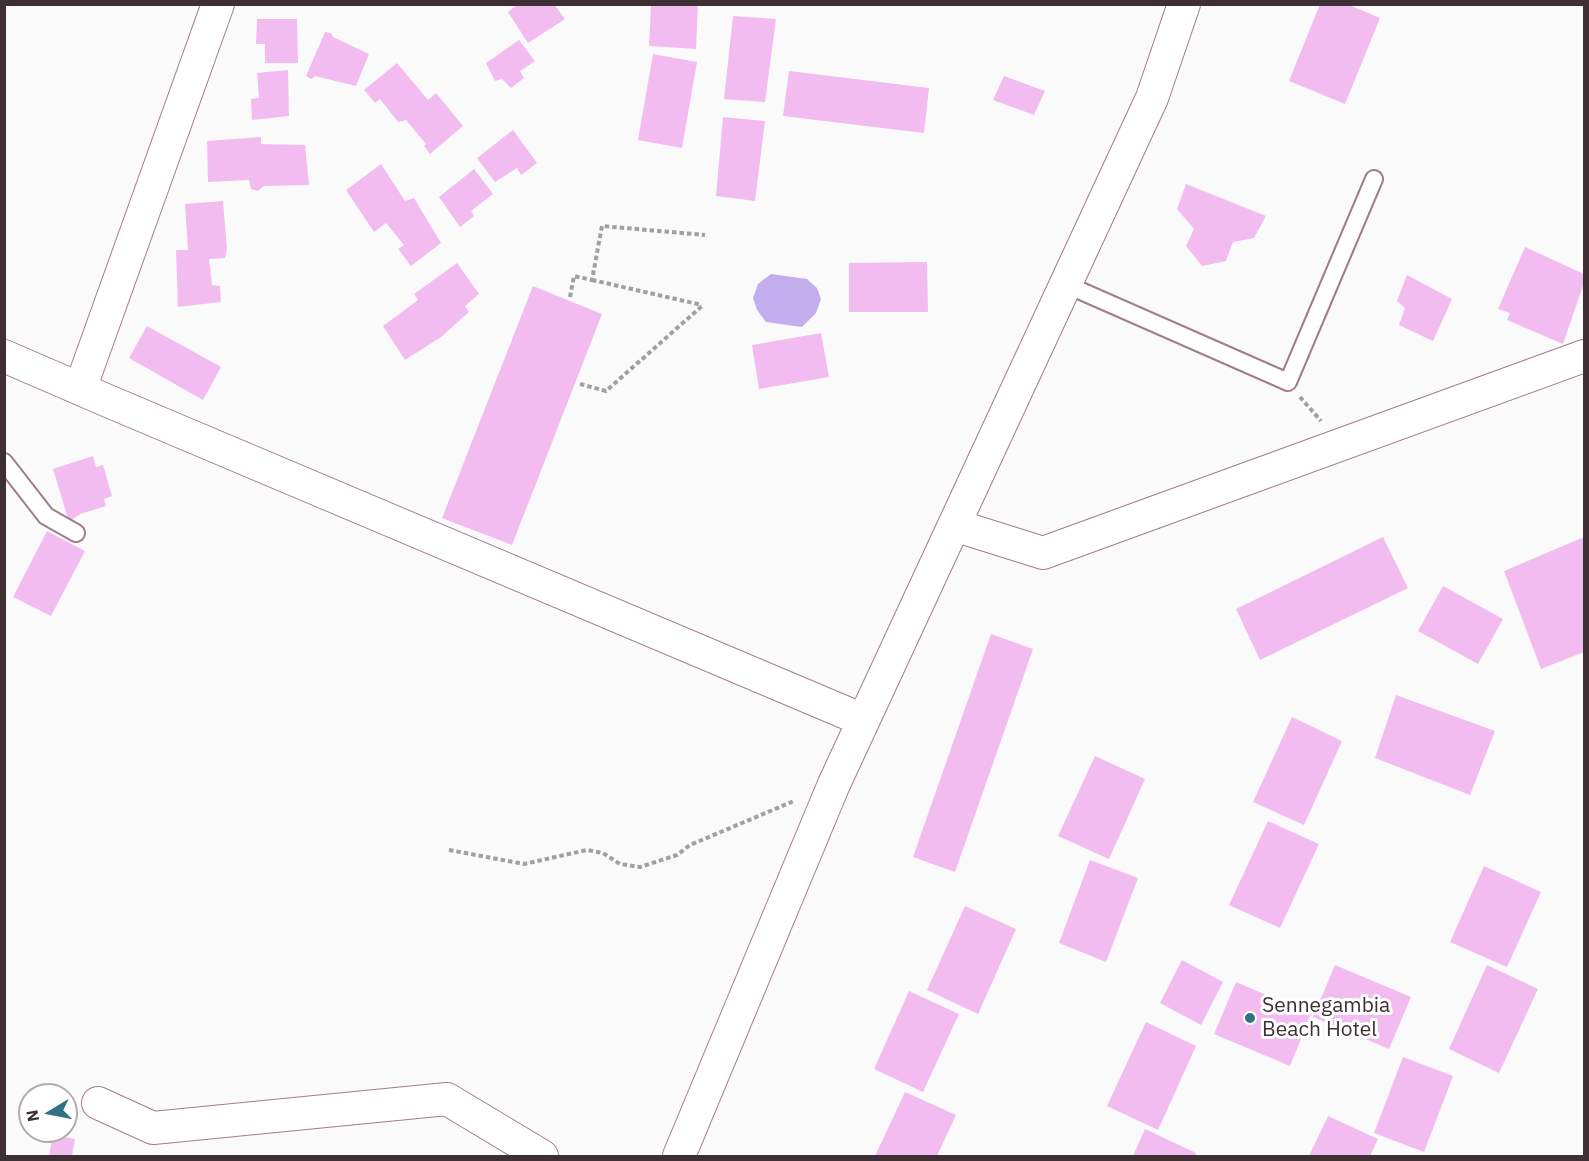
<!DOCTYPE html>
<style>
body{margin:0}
#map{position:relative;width:1589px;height:1161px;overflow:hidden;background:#fafafa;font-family:"IBM Plex Sans",sans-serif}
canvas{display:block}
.frame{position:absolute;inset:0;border:6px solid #3e2f35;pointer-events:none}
.north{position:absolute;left:18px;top:1083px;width:60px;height:60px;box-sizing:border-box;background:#fff;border:2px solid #b2acae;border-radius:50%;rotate:260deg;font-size:16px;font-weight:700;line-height:24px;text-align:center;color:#3e2f35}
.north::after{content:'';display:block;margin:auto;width:21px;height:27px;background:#307284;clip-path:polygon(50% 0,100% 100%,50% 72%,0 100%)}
</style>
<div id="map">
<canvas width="1589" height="1161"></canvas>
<div class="frame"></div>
<div class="north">N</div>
</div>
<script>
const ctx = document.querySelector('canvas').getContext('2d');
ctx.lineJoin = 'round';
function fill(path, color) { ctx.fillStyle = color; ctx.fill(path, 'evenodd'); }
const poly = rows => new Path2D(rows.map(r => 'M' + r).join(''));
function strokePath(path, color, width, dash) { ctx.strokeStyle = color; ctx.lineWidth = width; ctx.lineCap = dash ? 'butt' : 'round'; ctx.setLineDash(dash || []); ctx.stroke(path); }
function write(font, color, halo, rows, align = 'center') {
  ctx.font = font + ' "IBM Plex Sans",sans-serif'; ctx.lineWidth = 6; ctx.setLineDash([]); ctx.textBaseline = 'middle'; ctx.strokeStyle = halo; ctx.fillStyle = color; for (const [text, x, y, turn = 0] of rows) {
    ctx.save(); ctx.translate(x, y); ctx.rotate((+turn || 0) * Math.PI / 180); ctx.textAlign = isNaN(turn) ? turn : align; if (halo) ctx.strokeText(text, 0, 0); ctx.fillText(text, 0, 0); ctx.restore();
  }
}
const water = poly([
 [771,274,807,279,817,288,821,299,816,313,802,327,766,322,757,310,753,298,758,284]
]);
const building = poly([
 [518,4,554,4,565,19,528,43,508,12],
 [651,4,698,4,696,49,649,46],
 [1320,4,1347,4,1380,18,1345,104,1289,81],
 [733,16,776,19,765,102,724,99],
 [257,19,297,19,298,63,265,63,265,44,256,44],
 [325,32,331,33,333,37,369,54,356,86,315,76,311,79,306,76],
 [519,40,535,61,520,71,524,78,511,88,502,79,495,81,486,63],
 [653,54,697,62,682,148,638,140],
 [397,63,428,100,436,93,463,126,430,154,424,146,426,144,406,120,398,122,380,99,375,103,364,90],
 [288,70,289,116,252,120,251,99,259,98,257,73],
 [789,71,929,88,924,133,783,116],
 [1004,76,1045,91,1034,115,993,100],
 [723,117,765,121,755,201,716,196],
 [513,130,537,163,521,175,517,168,495,182,477,158],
 [261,137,261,144,305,145,309,185,264,186,258,191,251,189,249,180,208,182,207,141],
 [381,164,405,201,414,198,441,243,411,266,398,249,404,245,386,223,374,232,346,190],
 [474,169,493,194,471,211,474,216,460,227,439,197],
 [1186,184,1266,216,1254,238,1233,242,1226,261,1202,266,1186,246,1194,229,1177,209],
 [223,201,227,249,225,258,209,259,212,285,220,286,221,302,178,307,176,250,188,250,185,204],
 [1525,247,1584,274,1584,283,1563,344,1507,320,1510,313,1498,309],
 [927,262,928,312,849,312,849,263],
 [457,263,479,294,465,306,469,312,441,337,405,360,383,326,418,300,414,294],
 [1407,275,1452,299,1433,341,1399,325,1405,308,1397,301],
 [533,286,602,314,512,545,442,518],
 [147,326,221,367,203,400,129,358],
 [821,333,829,377,759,389,752,345],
 [93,456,96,467,103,465,112,496,104,499,106,506,80,514,69,522,53,469],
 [47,531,85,551,51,616,13,597],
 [1383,537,1408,588,1260,660,1236,609],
 [1584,537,1584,652,1541,669,1504,571],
 [1443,586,1503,619,1478,664,1418,631],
 [991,634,1033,649,955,872,913,857],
 [1396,695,1495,731,1470,795,1375,758],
 [1292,717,1342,741,1304,825,1253,802],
 [1095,756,1145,779,1109,859,1058,836],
 [1268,821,1319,844,1280,928,1229,905],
 [1090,860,1138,878,1106,962,1059,943],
 [1484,866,1541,892,1507,967,1450,942],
 [965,906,1016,929,978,1014,927,990],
 [1182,960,1223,982,1201,1025,1160,1003],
 [1335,965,1411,997,1389,1049,1313,1017],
 [1487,965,1538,989,1499,1073,1449,1049],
 [1236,982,1311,1014,1290,1066,1214,1034],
 [909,991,959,1014,923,1092,874,1069],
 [1146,1022,1196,1046,1158,1130,1107,1106],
 [1403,1057,1453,1076,1424,1152,1374,1133],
 [905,1092,956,1115,937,1156,875,1156],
 [1328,1116,1378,1139,1370,1156,1309,1156],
 [1145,1129,1196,1153,1195,1156,1133,1156],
 [53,1135,75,1139,72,1156,49,1156]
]);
const path = poly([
 [592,280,702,305],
 [570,297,574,276,592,280,602,226,705,235],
 [580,384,606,391,702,306],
 [1300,397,1321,421],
 [449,850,524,864,587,850,603,853,620,864,640,867,677,855,690,845,794,801]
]);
const lane = poly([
 [1065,284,1288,382,1374,179],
 [4,462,46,516,76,533]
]);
const street = poly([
 [4,356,108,401,863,720],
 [80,389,218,4],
 [954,525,1043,553,1584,356],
 [98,1103,153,1128,447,1099,542,1156],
 [679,1156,834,784,1152,98,1184,4]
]);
const markers = [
 [1250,1018,6,"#307284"]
];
const poiNames = [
 ["Sennegambia",1262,1006],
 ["Beach Hotel",1262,1030]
];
fill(water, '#c3aded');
fill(building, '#f2bcf1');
strokePath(lane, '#a17d8b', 20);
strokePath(street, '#a17d8b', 34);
strokePath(path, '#a59ea1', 4, [4.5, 3]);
strokePath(lane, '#fff', 16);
strokePath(street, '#fff', 32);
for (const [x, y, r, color] of markers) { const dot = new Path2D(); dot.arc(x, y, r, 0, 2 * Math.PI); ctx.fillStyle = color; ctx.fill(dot); strokePath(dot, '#fff', 2); }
write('21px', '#3e2f35', '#fff', poiNames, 'left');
</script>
